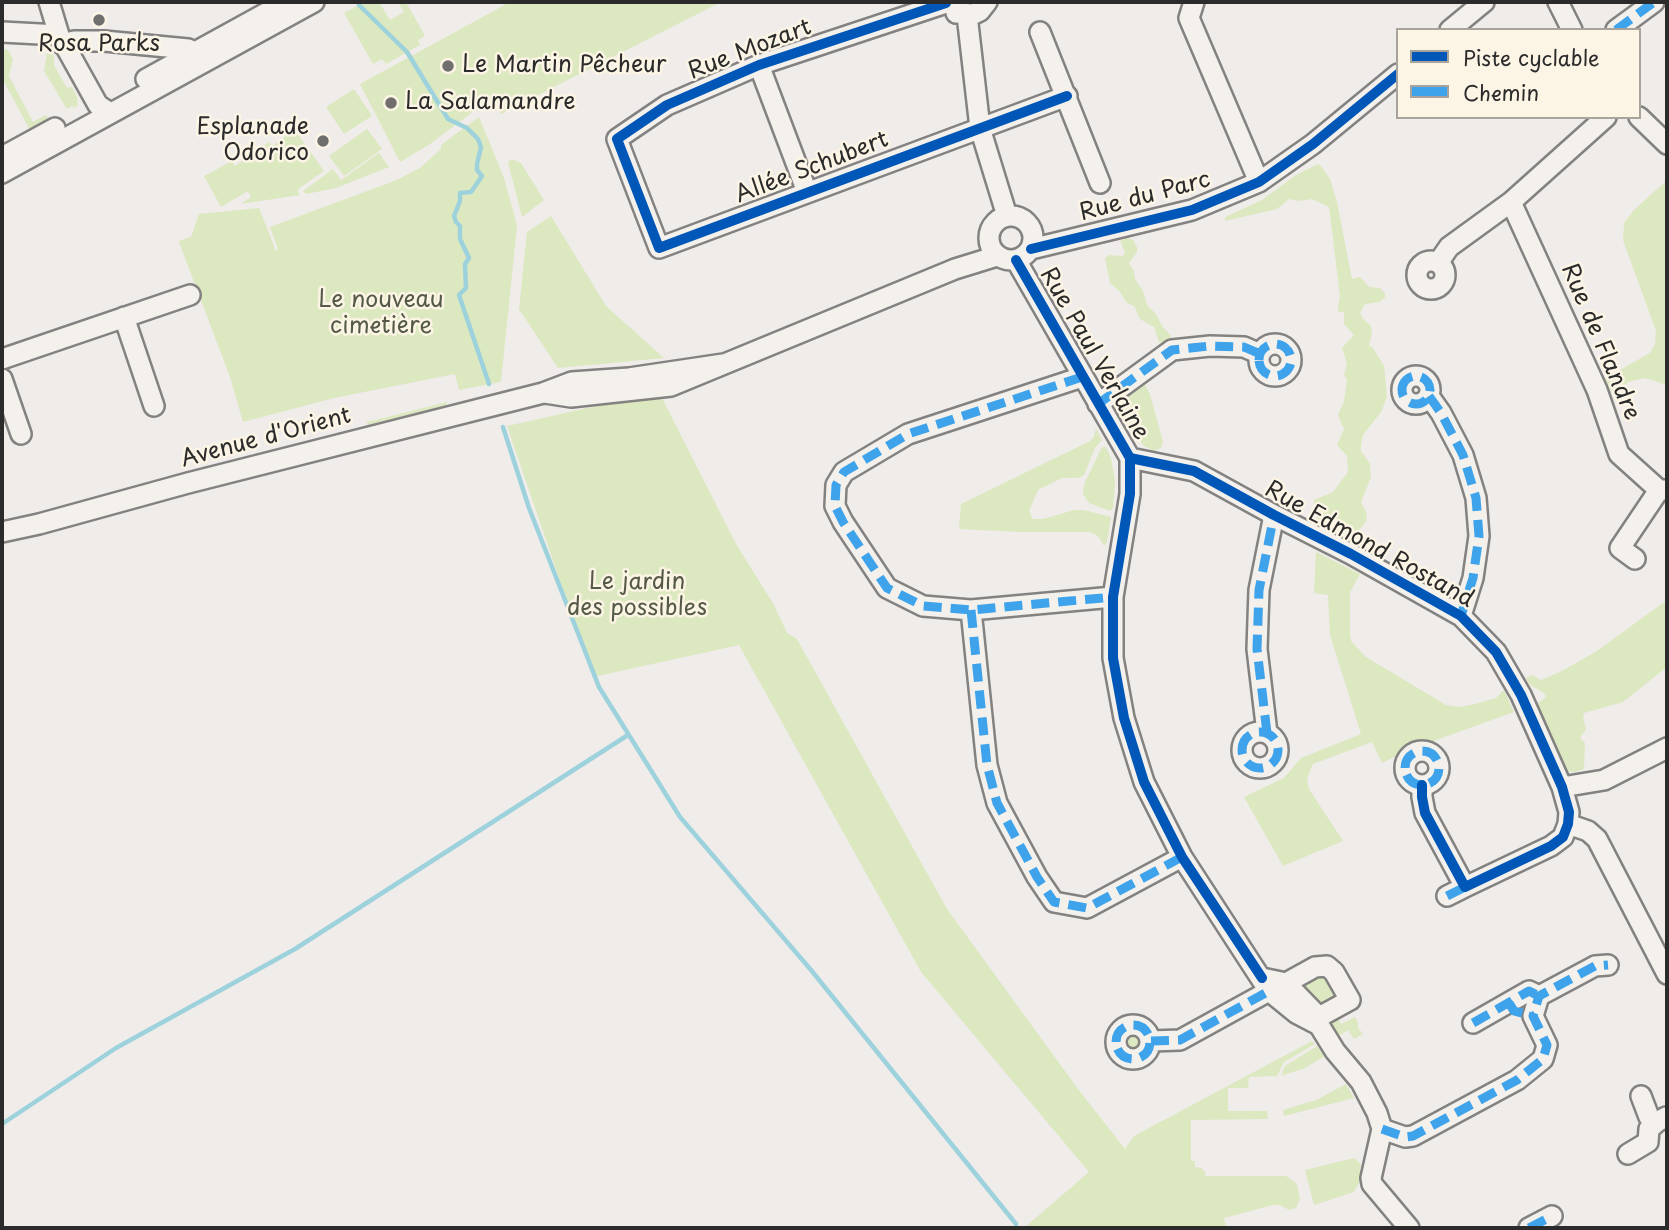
<!DOCTYPE html>
<meta charset="utf-8">
<style>
body{margin:0}
#map{position:relative;width:1669px;height:1230px;overflow:hidden;background:#efecea;font-family:"Playpen Sans",sans-serif}
canvas{display:block}
.frame{position:absolute;inset:0;border:4px solid #2b2b2b;pointer-events:none}
.legend{position:absolute;left:1396px;top:28px;width:245px;height:91px;box-sizing:border-box;background:#fcf5e5;border:2px solid #a8a49b;margin:0;padding:9px 12px;list-style:none;font-size:21px;color:#2b2b2b}
.legend li{display:flex;align-items:center;gap:14px;height:35px}
.legend b{width:35px;border:2px solid #a8a49b}
</style>
<div id="map">
<canvas width="1669" height="1230"></canvas>
<div class="frame"></div>
<ul class="legend">
<li><b style="height:9px;background:#0057b8"></b>Piste cyclable</li>
<li><b style="height:9px;background:#3ea3eb"></b>Chemin</li>
</ul>
</div>
<script>
const ctx = document.querySelector('canvas').getContext('2d');
ctx.lineJoin = 'round';
function fill(path, color) { ctx.fillStyle = color; ctx.fill(path, 'evenodd'); }
const poly = rows => new Path2D(rows.map(r => 'M' + r).join(''));
function strokePath(path, color, width, dash) { ctx.strokeStyle = color; ctx.lineWidth = width; ctx.lineCap = dash ? 'butt' : 'round'; ctx.setLineDash(dash || []); ctx.stroke(path); }
function write(font, color, halo, rows, align = 'center') {
  ctx.font = font + ' "Playpen Sans",sans-serif'; ctx.lineWidth = 5; ctx.setLineDash([]); ctx.textBaseline = 'middle'; ctx.strokeStyle = halo; ctx.fillStyle = color; for (const [text, x, y, turn = 0] of rows) {
    ctx.save(); ctx.translate(x, y); ctx.rotate((+turn || 0) * Math.PI / 180); ctx.textAlign = isNaN(turn) ? turn : align; if (halo) ctx.strokeText(text, 0, 0); ctx.fillText(text, 0, 0); ctx.restore();
  }
}
const green = poly([
 [364,2,379,2,390,20,404,12,398,2,406,2,425,36,418,40,420,45,386,64,382,59,373,64,344,13],
 [510,2,721,2,501,114,490,99,430,144,400,162,360,84],
 [2,49,8,50,13,59,9,76,33,122,46,115,48,119,30,130,2,78],
 [47,53,54,55,54,65,67,88,72,87,77,97,78,105,74,108,72,106,67,109,44,71],
 [354,89,372,116,344,134,326,107],
 [479,117,504,178,517,225,501,382,459,390,455,374,334,398,243,422,230,377,180,245,179,241,191,237,199,214,259,208,276,251,278,249,270,227,397,180,420,168,441,149,441,145],
 [367,129,382,149,344,176,329,156],
 [295,130,324,171,297,190,300,195,241,204,251,197,248,191,221,207,204,176,232,161,235,166,269,142,272,146],
 [379,153,389,167,336,188,306,194,303,191,333,169,341,180],
 [512,159,521,163,544,200,522,217,508,162],
 [1318,164,1321,166,1330,179,1337,202,1352,279,1360,277,1369,287,1380,288,1385,294,1385,298,1379,302,1365,304,1360,313,1363,319,1371,326,1372,333,1369,345,1373,348,1384,366,1387,397,1381,412,1363,435,1361,445,1361,451,1370,464,1371,477,1361,502,1367,514,1366,521,1358,532,1353,534,1347,531,1335,536,1329,531,1337,518,1322,524,1317,523,1314,500,1333,492,1348,472,1347,456,1337,445,1344,429,1338,415,1344,401,1347,380,1344,374,1347,364,1342,348,1354,335,1344,324,1344,312,1339,312,1338,307,1340,296,1329,207,1312,199,1298,201,1289,199,1277,209,1225,221,1225,217,1262,200,1296,175],
 [1667,180,1667,385,1645,378,1631,381,1609,392,1604,379,1650,353,1655,344,1656,331,1623,240,1624,223,1634,210],
 [551,216,606,306,664,358,558,368,519,309,527,232],
 [1127,238,1133,240,1137,247,1137,252,1129,263,1134,271,1135,279,1143,291,1147,305,1156,314,1162,326,1171,336,1169,341,1164,343,1159,342,1154,327,1140,319,1135,307,1126,302,1120,292,1110,283,1105,258,1110,255,1123,256,1125,252,1120,241],
 [1142,380,1150,394,1163,442,1161,448,1154,451,1144,446,1131,430,1121,404,1126,394],
 [659,392,736,544,774,605,787,633,797,639,947,909,1078,1089,1125,1149,1134,1136,1312,1041,1315,1044,1284,1062,1277,1076,1249,1077,1248,1088,1228,1088,1228,1111,1267,1111,1268,1119,1191,1120,1191,1161,1195,1161,1195,1167,1201,1168,1205,1172,1205,1176,1286,1176,1297,1184,1300,1199,1296,1208,1289,1210,1280,1205,1273,1205,1224,1218,1226,1228,1024,1228,1089,1172,921,972,739,645,593,677,507,426],
 [447,402,445,411,440,413,438,408,372,424,373,429,368,430,367,422],
 [1096,428,1102,440,1095,448,1084,475,1079,478,1062,478,1038,490,1029,511,1033,519,1043,519,1074,510,1084,510,1111,517,1107,542,1104,546,1098,536,1090,532,1020,532,959,529,961,504,1090,441,1094,437],
 [1102,447,1106,447,1111,458,1115,482,1113,508,1110,511,1089,503,1083,494,1084,484],
 [1316,552,1360,574,1350,592,1350,635,1351,641,1366,657,1446,705,1460,707,1475,704,1496,698,1504,690,1514,712,1409,750,1382,763,1372,742,1313,764,1307,778,1309,789,1343,841,1283,866,1244,797,1284,778,1301,758,1361,734,1330,635,1328,595,1314,593],
 [1667,600,1667,667,1623,702,1584,713,1583,717,1586,729,1580,738,1585,743,1584,769,1576,772,1563,771,1560,758,1541,721,1542,715,1536,708,1537,704,1546,697,1544,693,1529,684,1526,678,1532,675,1541,680,1560,672,1597,651],
 [1324,973,1338,996,1319,1009,1297,985],
 [1336,1015,1341,1024,1355,1017,1358,1023,1358,1028,1363,1034,1354,1039,1348,1030,1333,1039,1328,1025],
 '1124 1042a10 10 0 1 1 20 0a10 10 0 1 1-20 0Z',
 [1317,1046,1325,1056,1305,1068,1281,1076,1285,1066],
 [1346,1084,1354,1098,1284,1116,1283,1110,1316,1100],
 [1354,1158,1361,1164,1359,1183,1354,1192,1314,1205,1305,1170]
]);
const stream = poly([
 [359,5,407,52,448,119,467,128,478,139,481,147,477,164,477,170,482,176,471,192,460,193,460,201,454,216,456,222,460,226,460,239,469,258,465,264,466,288,459,295,489,384],
 [503,427,529,508,599,687,680,817,811,970,1016,1224],
 [2,1124,116,1048,295,949,628,735]
]);
const minor = poly([
 [49,2,59,35],
 [1194,2,1189,18,1259,182],
 [1558,2,1572,30],
 [946,3,759,65,667,105,617,139,659,248,1067,96],
 [956,13,974,14,980,11,987,2],
 [967,15,980,128,1007,216],
 [1450,30,1484,2],
 [1616,30,1654,2],
 [2,32,59,35,98,105,110,113],
 [1040,32,1100,183],
 [63,45,74,41,104,41,188,49,197,53],
 [759,65,807,192],
 [146,79,286,2],
 [1639,117,1667,144],
 [2,157,55,128],
 [2,173,314,2],
 [1511,202,1597,390,1619,454,1659,490,1667,490],
 '989 238a22 22 0 1 1 44 0a22 22 0 1 1-44 0Z',
 [1031,249,1192,210,1259,182,1313,144,1398,74],
 [1016,260,1130,458,1130,494,1113,597,1113,658,1124,718,1144,782,1182,857,1269,991,1296,1013,1319,1025],
 '1417 275a14 14 0 1 1 28 0a14 14 0 1 1-28 0Z',
 [1438,263,1449,247,1511,202,1606,117],
 [124,317,154,406],
 '1259 360a16 16 0 1 1 32 0a16 16 0 1 1-32 0Z',
 [2,359,190,295],
 '1402 390a14 14 0 1 1 28 0a14 14 0 1 1-28 0Z',
 [1082,377,908,434,844,472,836,485,835,506,843,522,887,588,923,606,971,610,1113,597],
 [2,379,21,434],
 [545,393,571,397,671,386,955,269,997,256],
 [1429,396,1441,413,1463,455,1476,498,1479,536,1473,578,1461,616],
 [1098,404,1172,350,1210,346,1244,347,1260,354],
 [1130,458,1194,471,1274,515,1351,554,1461,616,1496,652,1521,695,1562,787,1569,812,1568,824,1563,837,1551,846,1465,887,1425,813,1422,797,1422,785],
 [2,532,39,524,188,483,543,393,572,382,629,378,723,364],
 [1635,559,1620,548,1659,490],
 [971,610,987,765,997,803,1037,877,1054,902,1087,908,1182,857],
 '1242 750a18 18 0 1 1 36 0a18 18 0 1 1-36 0Z',
 [1267,733,1257,649,1259,590,1274,515],
 '1405 768a17 17 0 1 1 34 0a17 17 0 1 1-34 0Z',
 [1562,787,1604,780,1667,748],
 [1568,824,1588,831,1597,839,1667,974],
 [1447,896,1465,887],
 [1262,978,1286,983,1319,1017,1319,1025,1335,1051,1361,1082,1377,1113,1382,1129,1371,1178,1372,1184,1409,1228],
 [1286,983,1315,967,1327,966,1334,972,1350,1000,1319,1017],
 [1473,1023,1529,991,1539,996],
 '1116 1042a17 17 0 1 1 34 0a17 17 0 1 1-34 0Z',
 [1151,1041,1180,1040,1269,991],
 [1641,1096,1649,1117,1657,1122,1666,1117],
 [1382,1129,1405,1137,1413,1136,1517,1080,1543,1059,1547,1045,1533,1016,1539,996,1595,966,1608,965],
 [1628,1154,1648,1142,1649,1129,1657,1122],
 [1529,1228,1552,1216]
]);
const quiet = poly([
 [1616,30,1654,2],
 '1259 360a16 16 0 1 1 32 0a16 16 0 1 1-32 0Z',
 '1402 390a14 14 0 1 1 28 0a14 14 0 1 1-28 0Z',
 [1082,377,908,434,844,472,836,485,835,506,843,522,887,588,923,606,971,610,1113,597],
 [1429,396,1441,413,1463,455,1476,498,1479,536,1473,578,1461,616],
 [1098,404,1172,350,1210,346,1244,347,1260,354],
 [971,610,987,765,997,803,1037,877,1054,902,1087,908,1182,857],
 '1242 750a18 18 0 1 1 36 0a18 18 0 1 1-36 0Z',
 [1267,733,1257,649,1259,590,1274,515],
 '1405 768a17 17 0 1 1 34 0a17 17 0 1 1-34 0Z',
 [1447,896,1465,887],
 [1509,1003,1514,1011,1533,1016],
 [1473,1023,1529,991,1539,996],
 '1116 1042a17 17 0 1 1 34 0a17 17 0 1 1-34 0Z',
 [1151,1041,1180,1040,1269,991],
 [1382,1129,1405,1137,1413,1136,1517,1080,1543,1059,1547,1045,1533,1016,1539,996,1595,966,1608,965],
 [1529,1228,1552,1216]
]);
const cycleway = poly([
 [946,3,759,65,667,105,617,139,659,248,1067,96],
 [1031,249,1192,210,1259,182,1313,144,1398,74],
 [1016,260,1130,458,1130,494,1113,597,1113,658,1124,718,1144,782,1182,857,1262,978],
 [1130,458,1194,471,1274,515,1351,554,1461,616,1496,652,1521,695,1562,787,1569,812,1568,824,1563,837,1551,846,1465,887,1425,813,1422,797,1422,785]
]);
const markers = [
 [99,20,7,"#706f6e"],
 [448,66,7,"#706f6e"],
 [391,103,7,"#706f6e"],
 [323,141,7,"#706f6e"]
];
const poiNames = [
 ["Rosa Parks",99,45,"center"],
 ["Le Martin Pêcheur",462,66],
 ["La Salamandre",405,103],
 ["Esplanade",309,128,"right"],
 ["Odorico",309,154,"right"]
];
const streetNames = [
 ["Rue Mozart",750,50,-21],
 ["Allée Schubert",812,168,-21],
 ["Rue du Parc",1145,197,-15],
 ["Rue de Flandre",1600,342,67],
 ["Rue Paul Verlaine",1094,354,60],
 ["Avenue d'Orient",266,438,-15],
 ["Rue Edmond Rostand",1369,545,29]
];
const parkNames = [
 ["Le nouveau",381,301],
 ["cimetière",381,327],
 ["Le jardin",637,583],
 ["des possibles",637,609]
];
fill(green, '#dce8bf');
strokePath(stream, '#9dd2dd', 4.5);
strokePath(minor, '#838281', 24);
strokePath(minor, '#f4f1ec', 19);
strokePath(quiet, '#3ea3eb', 9, [18, 9]);
strokePath(cycleway, '#0057b8', 10);
for (const [x, y, r, color] of markers) { const dot = new Path2D(); dot.arc(x, y, r, 0, 2 * Math.PI); ctx.fillStyle = color; ctx.fill(dot); strokePath(dot, '#fcf5e5', 2.5); }
write('23px', '#2b2b2b', '#fcf5e5', poiNames, 'left');
write('23px', '#2b2b2b', '#fcf5e5', streetNames);
write('23px', '#545a47', '#fcf5e5', parkNames);
</script>
